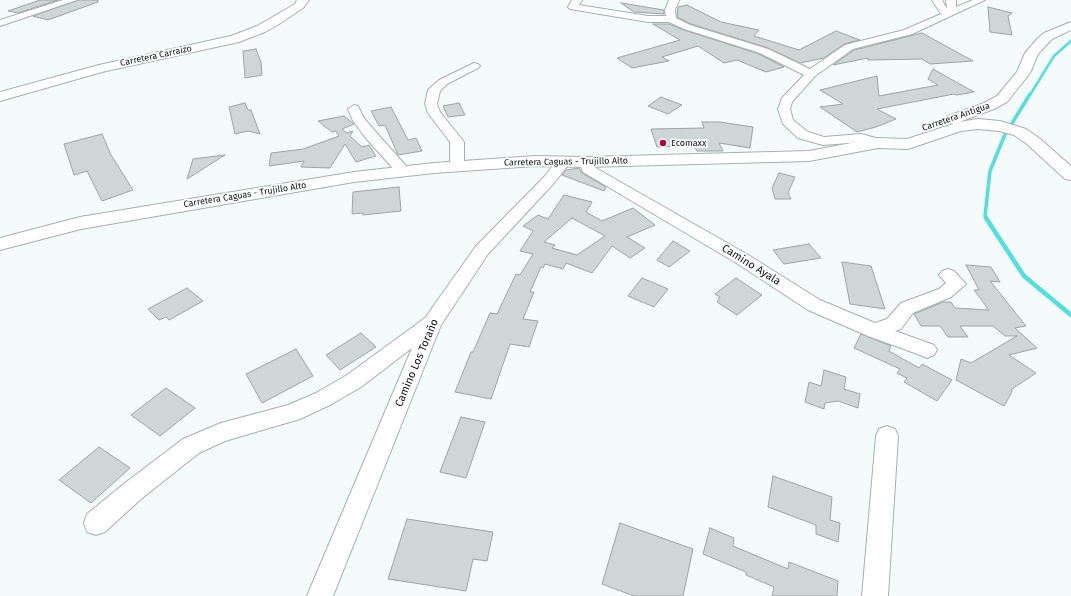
<!DOCTYPE html>
<meta charset="utf-8">
<style>
body{margin:0}
canvas{display:block;background:#f4fbfa}
</style>
<canvas width="1071" height="596"></canvas>
<script>
const ctx = document.querySelector('canvas').getContext('2d');
ctx.lineJoin = 'round';
const poly = rows => new Path2D(rows.map(r => 'M' + r).join(''));
function strokePath(path, color, width, dash) { ctx.strokeStyle = color; ctx.lineWidth = width; ctx.lineCap = dash ? 'butt' : 'round'; ctx.setLineDash(dash || []); ctx.stroke(path); }
function fill(path, color) { ctx.fillStyle = color; ctx.fill(path, 'evenodd'); }
function write(font, color, halo, rows, align = 'center') {
  ctx.font = font + ' "Fira Sans",sans-serif'; ctx.lineWidth = 3.5; ctx.setLineDash([]); ctx.textBaseline = 'middle'; ctx.strokeStyle = halo; ctx.fillStyle = color; for (const [text, x, y, turn = 0] of rows) {
    ctx.save(); ctx.translate(x, y); ctx.rotate((+turn || 0) * Math.PI / 180); ctx.textAlign = isNaN(turn) ? turn : align; if (halo) ctx.strokeText(text, 0, 0); ctx.fillText(text, 0, 0); ctx.restore();
  }
}
const streamFar2 = poly([
 [1030,95,1054,56,1071,41]
]);
const streamFar1 = poly([
 [1011,125,1030,94],
 [987,219,985,216,990,171,1006,132]
]);
const stream = poly([
 [986,218,1024,276,1071,315]
]);
const building = poly([
 [40,0,58,0,18,13,8,11,40,0],
 [78,0,98,0,98,2,48,20,33,16,78,0],
 [621,3,664,10,664,14,634,12,621,3],
 [687,5,721,22,759,30,754,36,799,50,836,31,860,40,844,44,824,58,800,63,768,48,691,24,677,17,678,7,687,5],
 [988,7,1012,13,1008,16,1012,35,990,32,988,7],
 [653,24,669,24,684,30,759,54,784,67,766,72,737,60,724,63,698,46,662,57,669,61,632,68,617,58,680,40,653,24],
 [922,33,973,61,930,64,922,59,868,60,868,58,833,65,854,50,922,33],
 [256,49,261,62,262,75,245,78,243,51,256,49],
 [933,69,974,92,957,95,954,94,877,109,896,119,876,127,857,132,820,107,843,104,820,90,877,76,879,96,938,85,928,79,933,69],
 [661,97,682,105,668,114,648,106,661,97],
 [245,103,248,110,251,110,260,134,248,131,235,134,229,107,245,103],
 [459,103,465,115,448,117,443,106,459,103],
 [391,107,408,140,416,138,422,151,398,155,385,125,379,126,371,111,391,107],
 [344,116,354,124,342,129,347,133,353,131,350,136,362,147,369,145,376,156,356,162,345,144,330,168,301,167,304,161,269,166,271,153,303,149,339,136,336,131,332,132,318,121,344,116],
 [702,122,720,122,753,127,750,148,719,143,723,151,697,151,694,146,657,147,651,129,704,128,702,122],
 [102,134,111,155,133,190,102,201,87,171,74,175,64,144,102,134],
 [225,155,187,179,193,159,225,155],
 [579,168,582,173,606,187,604,191,562,175,566,170,579,168],
 [779,173,795,177,788,193,791,199,775,199,772,188,779,173],
 [399,187,401,211,363,215,363,213,352,214,353,192,399,187],
 [564,195,592,202,586,212,602,221,633,208,655,225,627,237,645,248,630,258,612,246,592,273,566,263,563,269,545,264,543,268,541,267,530,292,534,292,523,319,538,321,529,347,510,344,491,399,455,392,471,352,473,352,490,313,497,314,516,274,520,275,533,254,520,251,533,231,523,226,538,215,548,219,564,195],
 [572,218,605,236,577,255,552,248,555,245,544,242,572,218],
 [673,241,690,251,669,267,657,260,673,241],
 [809,244,821,258,784,264,773,250,809,244],
 [842,262,871,266,885,309,850,304,842,262],
 [966,265,991,267,1000,282,990,281,1026,326,1015,328,1037,348,1009,355,1036,373,1012,389,1011,394,1004,406,956,380,961,359,971,363,1017,336,1005,336,993,326,960,326,968,337,948,337,940,326,921,326,914,314,943,302,951,302,955,308,989,310,974,290,979,290,966,265],
 [642,278,668,289,654,307,628,296,642,278],
 [736,278,762,295,737,315,717,302,720,297,715,294,736,278],
 [187,288,203,301,169,320,166,317,159,320,148,309,187,288],
 [361,333,376,347,340,370,326,355,361,333],
 [861,334,891,346,889,351,919,368,922,364,952,380,937,401,904,382,907,378,897,373,900,369,854,348,861,334],
 [296,349,313,376,262,403,246,374,296,349],
 [824,370,846,377,844,389,860,394,858,408,838,401,825,403,824,409,805,402,809,382,821,386,824,370],
 [166,388,195,408,160,436,131,415,166,388],
 [461,417,485,422,466,478,440,472,461,417],
 [99,447,130,468,91,503,59,480,99,447],
 [773,476,832,497,830,520,840,523,838,542,816,534,816,525,768,507,773,476],
 [407,519,493,532,487,561,473,559,466,591,388,579,407,519],
 [620,523,693,549,683,596,634,596,602,584,620,523],
 [710,528,734,538,733,546,788,569,789,562,838,581,837,596,772,596,774,587,746,575,746,572,703,554,710,528]
]);
const street = poly([
 [63,0,77,0,0,26,0,20,63,0],
 [572,0,582,0,579,5,648,16,666,16,665,10,669,0,679,0,675,10,676,18,690,25,768,49,810,69,845,45,904,30,941,14,932,0,942,0,947,9,946,0,956,0,956,7,973,0,985,0,912,34,853,49,815,76,792,102,790,109,793,120,808,132,824,137,861,134,883,140,885,143,883,146,878,147,860,142,823,145,798,138,783,124,778,109,782,98,804,75,760,53,684,29,669,22,648,22,570,9,568,7,572,0],
 [474,63,478,64,480,66,478,68,447,84,440,91,437,104,440,112,464,142,464,166,462,169,457,170,452,169,450,166,450,142,428,113,425,104,428,90,439,80,474,63],
 [354,105,358,106,364,118,374,130,408,168,410,171,408,174,398,174,364,136,352,119,348,109,354,105],
 [564,157,569,158,571,161,569,164,554,183,488,254,441,325,333,596,307,596,412,348,361,387,330,405,300,419,225,441,199,453,141,499,105,532,96,535,87,532,84,523,87,514,125,483,183,439,221,423,288,405,316,393,347,375,425,318,476,246,544,177,559,158,564,157],
 [586,158,591,159,594,167,750,256,820,300,875,323,887,319,901,303,939,289,946,283,939,275,942,271,948,269,954,271,966,284,951,297,913,313,901,329,895,331,934,345,937,350,934,355,927,358,920,355,868,336,808,310,738,264,583,172,579,162,581,159,586,158],
 [887,426,895,429,898,436,888,596,862,596,876,436,879,429,887,426]
]);
const secondary = poly([
 [297,0,309,0,303,8,279,24,265,32,239,42,102,72,0,101,0,92,99,65,231,36,257,26,295,4,297,0],
 [1071,22,1071,30,1052,39,1038,54,1030,73,1007,102,994,109,959,122,978,119,1000,121,1026,129,1039,138,1071,166,1071,180,1065,179,1027,144,1014,135,999,131,978,129,961,131,908,149,878,148,809,161,586,167,535,166,434,173,354,182,81,229,0,250,0,238,80,217,354,172,434,163,535,156,586,157,809,151,878,138,907,139,953,124,948,122,945,119,948,116,984,103,997,96,1017,72,1025,53,1038,38,1044,33,1071,22]
]);
const markers = [
 [663,143,4,"#a4073b"]
];
const farStreetnames = [
 ["Carretera Carraízo",156,56,-12],
 ["Carretera Antigua",956,117,-19],
 ["Carretera Caguas - Trujillo Alto",566,162,-1],
 ["Carretera Caguas - Trujillo Alto",245,195,-9]
];
const farPoinames = [
 ["Ecomaxx",671,143]
];
const streetNames = [
 ["Camino Ayala",751,265,32],
 ["Camino Los Toraño",417,363,-67]
];
strokePath(streamFar2, '#54dfdc', 2.5);
strokePath(streamFar1, '#54dfdc', 3.5);
strokePath(stream, '#54dfdc', 4.5);
fill(building, '#cfd6d5');
strokePath(building, '#9da4a3', 1);
strokePath(street, '#a8afae', 2);
strokePath(secondary, '#a8afae', 2);
fill(street, '#fff');
fill(secondary, '#fff');
for (const [x, y, r, color] of markers) { const dot = new Path2D(); dot.arc(x, y, r, 0, 2 * Math.PI); ctx.fillStyle = color; ctx.fill(dot); strokePath(dot, '#fff', 1.5); }
write('9px', '#111313', '#fff', farStreetnames);
write('9px', '#111313', '#fff', farPoinames, 'left');
write('11px', '#111313', '#fff', streetNames);
</script>
